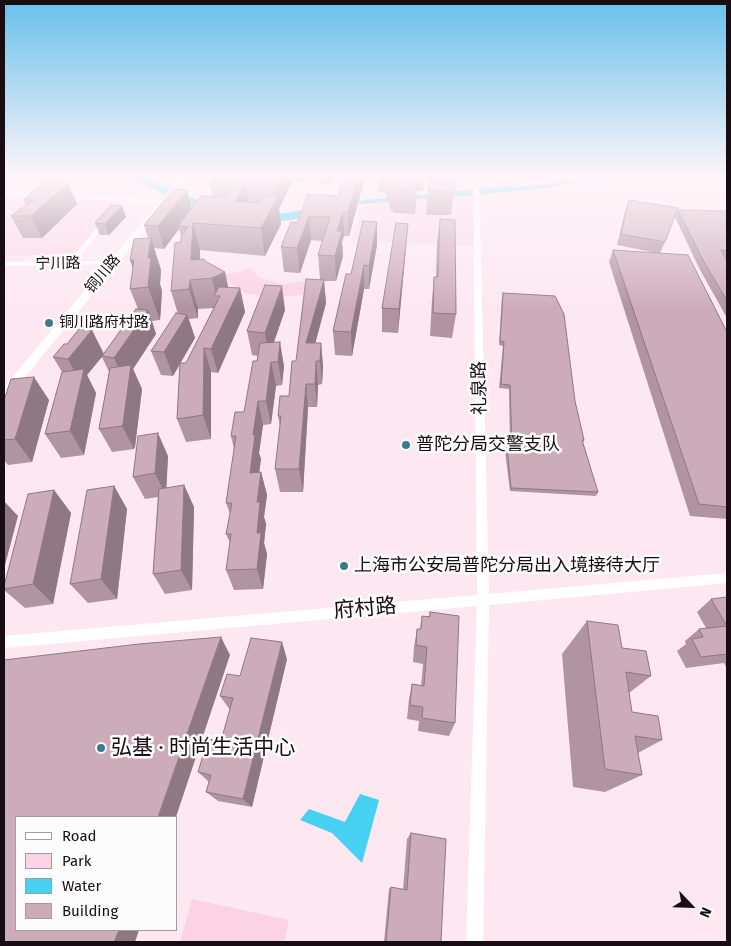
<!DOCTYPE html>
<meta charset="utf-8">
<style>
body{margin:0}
#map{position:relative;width:731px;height:946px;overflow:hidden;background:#fde8f1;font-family:"Fira Sans",sans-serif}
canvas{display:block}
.frame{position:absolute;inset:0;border:5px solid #180d12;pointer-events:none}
.legend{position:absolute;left:15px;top:816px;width:162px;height:115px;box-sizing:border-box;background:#fcfcfc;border:1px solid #a19c9e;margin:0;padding:6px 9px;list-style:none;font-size:15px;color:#180d12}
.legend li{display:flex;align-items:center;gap:10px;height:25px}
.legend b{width:25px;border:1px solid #a19c9e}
.north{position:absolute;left:666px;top:881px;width:50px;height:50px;-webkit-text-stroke:4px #fcfcfc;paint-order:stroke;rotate:114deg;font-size:14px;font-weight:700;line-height:20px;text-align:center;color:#180d12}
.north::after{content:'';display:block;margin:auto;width:18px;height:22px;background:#180d12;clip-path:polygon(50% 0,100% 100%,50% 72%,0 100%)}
</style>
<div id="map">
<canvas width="731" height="946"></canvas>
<div class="frame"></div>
<ul class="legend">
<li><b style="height:6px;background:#fff"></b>Road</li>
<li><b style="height:14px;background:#fbd3e5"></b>Park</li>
<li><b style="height:14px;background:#46d1f2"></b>Water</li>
<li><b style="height:14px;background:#cdacba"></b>Building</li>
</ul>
<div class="north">N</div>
</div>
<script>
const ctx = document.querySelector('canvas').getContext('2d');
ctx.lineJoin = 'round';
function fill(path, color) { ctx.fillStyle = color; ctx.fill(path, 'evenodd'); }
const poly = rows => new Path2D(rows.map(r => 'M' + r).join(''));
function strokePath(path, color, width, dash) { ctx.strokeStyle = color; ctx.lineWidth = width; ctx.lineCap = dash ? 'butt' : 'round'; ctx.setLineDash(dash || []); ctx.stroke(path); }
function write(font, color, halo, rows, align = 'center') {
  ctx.font = font + ' "Fira Sans","Noto Sans SC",sans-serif'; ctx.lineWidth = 5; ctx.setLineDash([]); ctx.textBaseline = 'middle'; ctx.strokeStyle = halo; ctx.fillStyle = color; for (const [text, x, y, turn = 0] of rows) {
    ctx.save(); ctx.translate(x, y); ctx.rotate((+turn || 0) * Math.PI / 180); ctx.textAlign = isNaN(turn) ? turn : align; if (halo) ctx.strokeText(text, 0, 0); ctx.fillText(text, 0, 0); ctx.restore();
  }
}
const built = poly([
 [4,197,121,201,75,254,4,256],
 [424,197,476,197,477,246,351,240,366,200]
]);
const green = poly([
 [250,268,260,278,283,284,307,281,311,287,303,295,271,297,248,294,234,286,223,276],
 [192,899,289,920,284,942,180,942]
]);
const water = poly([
 [590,177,608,177,548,188,482,194,482,190,544,185],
 [470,191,469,195,348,205,319,212,244,223,225,222,183,202,178,193,229,220,245,220,366,200],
 [360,794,379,800,362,863,332,833,300,820,309,809,345,822]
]);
const river = poly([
 [129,177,144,177,197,200,199,203,197,206,189,206,129,177],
 [508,186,512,187,514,189,512,191,443,198,437,195,443,192,508,186],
 [323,207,329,211,327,214,257,225,251,221,257,217,323,207]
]);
const minor = poly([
 [473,177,479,177,489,594,727,573,727,583,489,605,483,942,466,942,477,606,4,648,4,636,477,595,473,177],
 [481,177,532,177,529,179,484,179,481,177],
 [4,192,42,194,45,196,42,198,4,196,4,192],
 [59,195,158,199,161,201,158,203,61,198,58,196,59,195],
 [104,219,109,220,76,261,112,261,115,263,114,264,4,266,4,262,69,261,104,219]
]);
const secondary = poly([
 [180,177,188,177,8,398,4,399,4,387,180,177]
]);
const wall = poly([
 [209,177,304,177,301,183,292,182,279,209,281,224,265,256,200,250,200,259,225,272,228,287,240,288,245,312,218,373,211,372,211,439,186,442,177,419,180,364,173,376,161,375,151,351,178,314,171,291,181,242,181,236,179,229,164,249,154,248,161,270,160,284,162,291,160,320,152,321,156,334,133,369,142,389,135,447,134,449,112,452,99,429,109,372,102,357,87,375,96,393,84,455,61,458,45,434,62,372,53,357,104,354,138,309,130,289,133,267,130,260,148,238,144,225,187,190,191,209,213,197],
 [214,308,186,363,180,363,195,338,189,319,198,318,198,309],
 [320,177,332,177,330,183,320,183],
 [344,177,365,177,349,236,344,236,342,242,343,256,336,281,324,281,326,303,315,343,321,343,323,367,322,384,318,385,317,407,308,407,303,492,280,492,275,469,280,427,278,416,289,396,296,361,320,279,318,255,322,241,311,240,300,273,284,272,281,247,297,223,338,196],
 [378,177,411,177,413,181,413,177,425,177,423,191,417,191,415,214,395,213,391,210,385,193,378,191],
 [68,183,77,204,42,238,23,238,11,216,26,205,24,200],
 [428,191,454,192,451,215,426,215],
 [629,200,665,242,660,253,727,332,727,519,690,516,609,262,613,250,657,253,617,245,625,211],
 [122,206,126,217,109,235,100,235,95,223],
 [678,210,727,211,727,259,726,259,727,261,727,318,699,268,675,217],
 [440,219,456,314,452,338,430,336,432,300,434,277,436,277,437,242],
 [408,224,406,247,398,333,382,332,382,308],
 [377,245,369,289,364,289,352,356,335,355,333,331,351,274],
 [503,293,575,401,584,440,583,443,598,492,596,496,510,491,505,451,507,447,510,448,509,389,499,388,503,346,499,345,502,297],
 [285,310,274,342,284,366,282,385,276,386,271,424,263,425,259,453,261,459,259,472,261,472,267,495,264,517,266,524,264,543,267,554,263,589,234,590,226,570,230,543,226,534,230,514,226,503,234,449,231,436,244,412,258,356,252,355,247,331],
 [4,400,49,400,32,462,8,465,4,460],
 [168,456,166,488,184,485,194,507,192,590,165,594,153,574,158,497,145,499,133,477],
 [114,486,127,509,117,599,88,603,70,584],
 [54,490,71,513,53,604,25,608,4,590,4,586],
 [727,597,727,669,724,663,686,668,677,651,686,644,685,641,699,629,706,628,697,612,711,599],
 [430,612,455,723,449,736,418,731,419,721,407,719,409,699,412,684,421,686,423,664,413,662,414,647,417,629,420,629,422,616,429,616],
 [587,621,622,648,651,676,629,693,632,712,662,740,638,753,642,775,605,792,573,787,562,654],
 [287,659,252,807,218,801,206,792,209,782,198,772,221,741,230,710,220,696,240,676],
 [411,833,441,942,384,942,389,889,391,887,403,890,407,839]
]);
const shadedWall = poly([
 [279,177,292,177,292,182,279,209,281,224,265,256,261,228,276,200,275,185],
 [300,177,304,177,301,183],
 [329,177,332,177,330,183],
 [358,177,365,177,349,236,348,212],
 [68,183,77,204,42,238,31,216],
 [245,184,250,210,235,201],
 [187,190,192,212,178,226,179,229,164,249,158,226],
 [122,206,126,217,109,235,105,224],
 [343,212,344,236,342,242,343,256,336,281,335,256,337,231],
 [309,216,311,240,300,273,297,248],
 [377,222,377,245,369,289,369,266],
 [193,223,200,250,199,279,191,260],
 [408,224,406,247,398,333,399,309],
 [151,238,161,270,160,284,162,291,160,320,148,287,148,258],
 [130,260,134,260,140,288],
 [364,265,364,289,352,356,351,332],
 [225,272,231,300,220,296,216,296,212,278],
 [190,280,198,309,198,318,189,289],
 [324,280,326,303,309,367,306,343],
 [282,286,285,310,269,356,265,333],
 [240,288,245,312,218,373,211,349],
 [148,310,156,334,133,369,142,389,135,447,134,449,122,426,125,382,114,358],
 [187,315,195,338,173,376,164,352],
 [92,330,104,354,87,375,96,393,84,455,70,431,81,383,68,359],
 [280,342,284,366,282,385,278,362],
 [321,343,323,367,322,384,320,361],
 [204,348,211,372,211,439,203,415],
 [316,361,318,385,317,407,315,384],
 [271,362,276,386,271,424,266,401],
 [34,377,49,400,32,462,15,439],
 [306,384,308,407,303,492,299,469],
 [258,401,263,425,259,453,261,459,256,495,250,473,253,435],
 [158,433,168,456,166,496,155,473],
 [261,472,267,495,264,517,266,524,264,543,267,554,263,589,257,569,257,502],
 [184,485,194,507,192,590,181,570],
 [114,486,127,509,117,599,101,579],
 [54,490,71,513,53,604,33,584],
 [4,501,18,516,4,569],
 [221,637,230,655,176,817,158,817],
 [282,642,287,659,252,807,243,799],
 [119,930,139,930,135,942,114,942]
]);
const building = poly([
 [212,177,279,177,275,185,245,184,235,201,260,203,265,196,278,197,261,228,193,223,191,260,204,259,205,261,225,272,212,278,190,280,189,289,171,291,175,243,181,242,181,236,188,227,178,226,201,196,225,197,237,178,212,177],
 [344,177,358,177,348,212,343,212,337,231,342,231,335,256,318,255,330,217,309,216,297,248,281,247,291,222,297,223,308,194,338,196,344,177],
 [389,177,411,177,417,189,396,188,392,185,389,177],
 [430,177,455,177,454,192,428,191,430,177],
 [43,182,68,183,31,216,11,216,34,200,24,200,43,182],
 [174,189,187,190,158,226,144,225,174,189],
 [629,200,678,208,665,242,621,234,629,200],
 [111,205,122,206,105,224,95,223,111,205],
 [678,210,727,211,727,251,721,250,727,261,727,301,703,260,678,210],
 [440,219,455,220,456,314,433,313,434,277,438,277,440,219],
 [363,221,377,222,369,266,364,265,351,332,333,331,346,274,351,274,363,221],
 [396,223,408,224,399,309,382,308,396,223],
 [151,238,148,258,151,258,148,287,130,289,134,260,130,260,134,239,151,238],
 [613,250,688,255,727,332,727,507,699,504,613,250],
 [306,279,324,280,306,343,321,343,320,361,316,361,315,384,306,384,299,469,275,469,281,416,278,416,280,396,289,396,292,361,296,361,306,279],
 [265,285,282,286,265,333,247,331,265,285],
 [219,287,240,288,211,349,204,348,203,415,177,419,180,363,186,363,220,296,214,296,219,287],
 [503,293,555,296,564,314,575,401,584,440,582,440,598,492,511,488,507,447,512,448,510,385,501,384,504,342,500,341,503,293],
 [136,309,148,310,114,358,102,356,136,309],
 [176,313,187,315,164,352,151,351,176,313],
 [79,329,92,330,68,359,53,357,64,344,67,344,79,329],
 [280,342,278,362,271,362,266,401,258,401,253,435,255,435,250,473,261,472,257,502,260,502,257,533,261,533,257,569,226,570,231,534,226,534,232,503,226,503,236,436,231,436,235,412,244,412,253,361,257,361,260,343,280,342],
 [131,365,123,424,122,426,99,429,110,368,131,365],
 [84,369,70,431,45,434,62,372,84,369],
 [34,377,15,439,4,440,4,400,11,379,34,377],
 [158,433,155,473,133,477,138,436,158,433],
 [184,485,181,570,153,574,159,489,184,485],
 [114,486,101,579,70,584,87,490,114,486],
 [54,490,33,584,4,589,4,586,28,494,54,490],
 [727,597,727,654,701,657,692,639,703,637,699,629,727,626,711,599,727,597],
 [430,612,459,616,455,723,422,718,423,707,410,705,412,684,424,686,427,647,416,645,417,629,421,629,422,616,430,617,430,612],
 [587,621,618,625,622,648,646,651,651,676,626,672,632,712,658,716,662,740,635,736,642,775,605,769,587,621],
 [221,637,158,817,16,817,16,930,119,930,114,942,4,942,4,660,139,644,221,637],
 [251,638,282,642,243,799,206,792,211,775,198,772,208,739,221,741,233,698,220,696,227,674,240,676,251,638],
 [411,833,446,839,441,942,386,942,391,887,407,890,411,833]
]);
const markers = [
 [49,323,5,"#397c8d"],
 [406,445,5,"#397c8d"],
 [344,566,5,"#397c8d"],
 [101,748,5,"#397c8d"]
];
const farStreetnames = [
 ["宁川路",58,264,-1],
 ["铜川路",103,274,-50]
];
const farPoinames = [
 ["铜川路府村路",59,323]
];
const streetNames = [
 ["礼泉路",480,388,-91]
];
const poiNames = [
 ["普陀分局交警支队",416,445],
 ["上海市公安局普陀分局出入境接待大厅",354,566]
];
const nearStreetnames = [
 ["府村路",365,609,-5]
];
const nearPoinames = [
 ["弘基 · 时尚生活中心",111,748]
];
fill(built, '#fad8e7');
fill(green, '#fbd3e5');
fill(water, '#46d1f2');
fill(river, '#46d1f2');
fill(minor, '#fff');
fill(secondary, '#fff');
fill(wall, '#b094a0');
fill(shadedWall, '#907882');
fill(building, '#cdacba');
strokePath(building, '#907882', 1);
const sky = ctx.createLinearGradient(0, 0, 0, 309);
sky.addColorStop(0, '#67c0ec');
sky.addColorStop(0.57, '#fef5f9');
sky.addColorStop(1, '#fef5f900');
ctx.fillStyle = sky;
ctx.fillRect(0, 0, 731, 309);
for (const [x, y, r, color] of markers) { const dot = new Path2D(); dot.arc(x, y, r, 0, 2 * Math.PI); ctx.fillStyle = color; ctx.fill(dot); strokePath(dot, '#fcfcfc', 2); }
write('15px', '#180d12', '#fcfcfc', farStreetnames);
write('15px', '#180d12', '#fcfcfc', farPoinames, 'left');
write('18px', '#180d12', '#fcfcfc', streetNames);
write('18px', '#180d12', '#fcfcfc', poiNames, 'left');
write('21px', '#180d12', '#fcfcfc', nearStreetnames);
write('21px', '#180d12', '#fcfcfc', nearPoinames, 'left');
</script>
